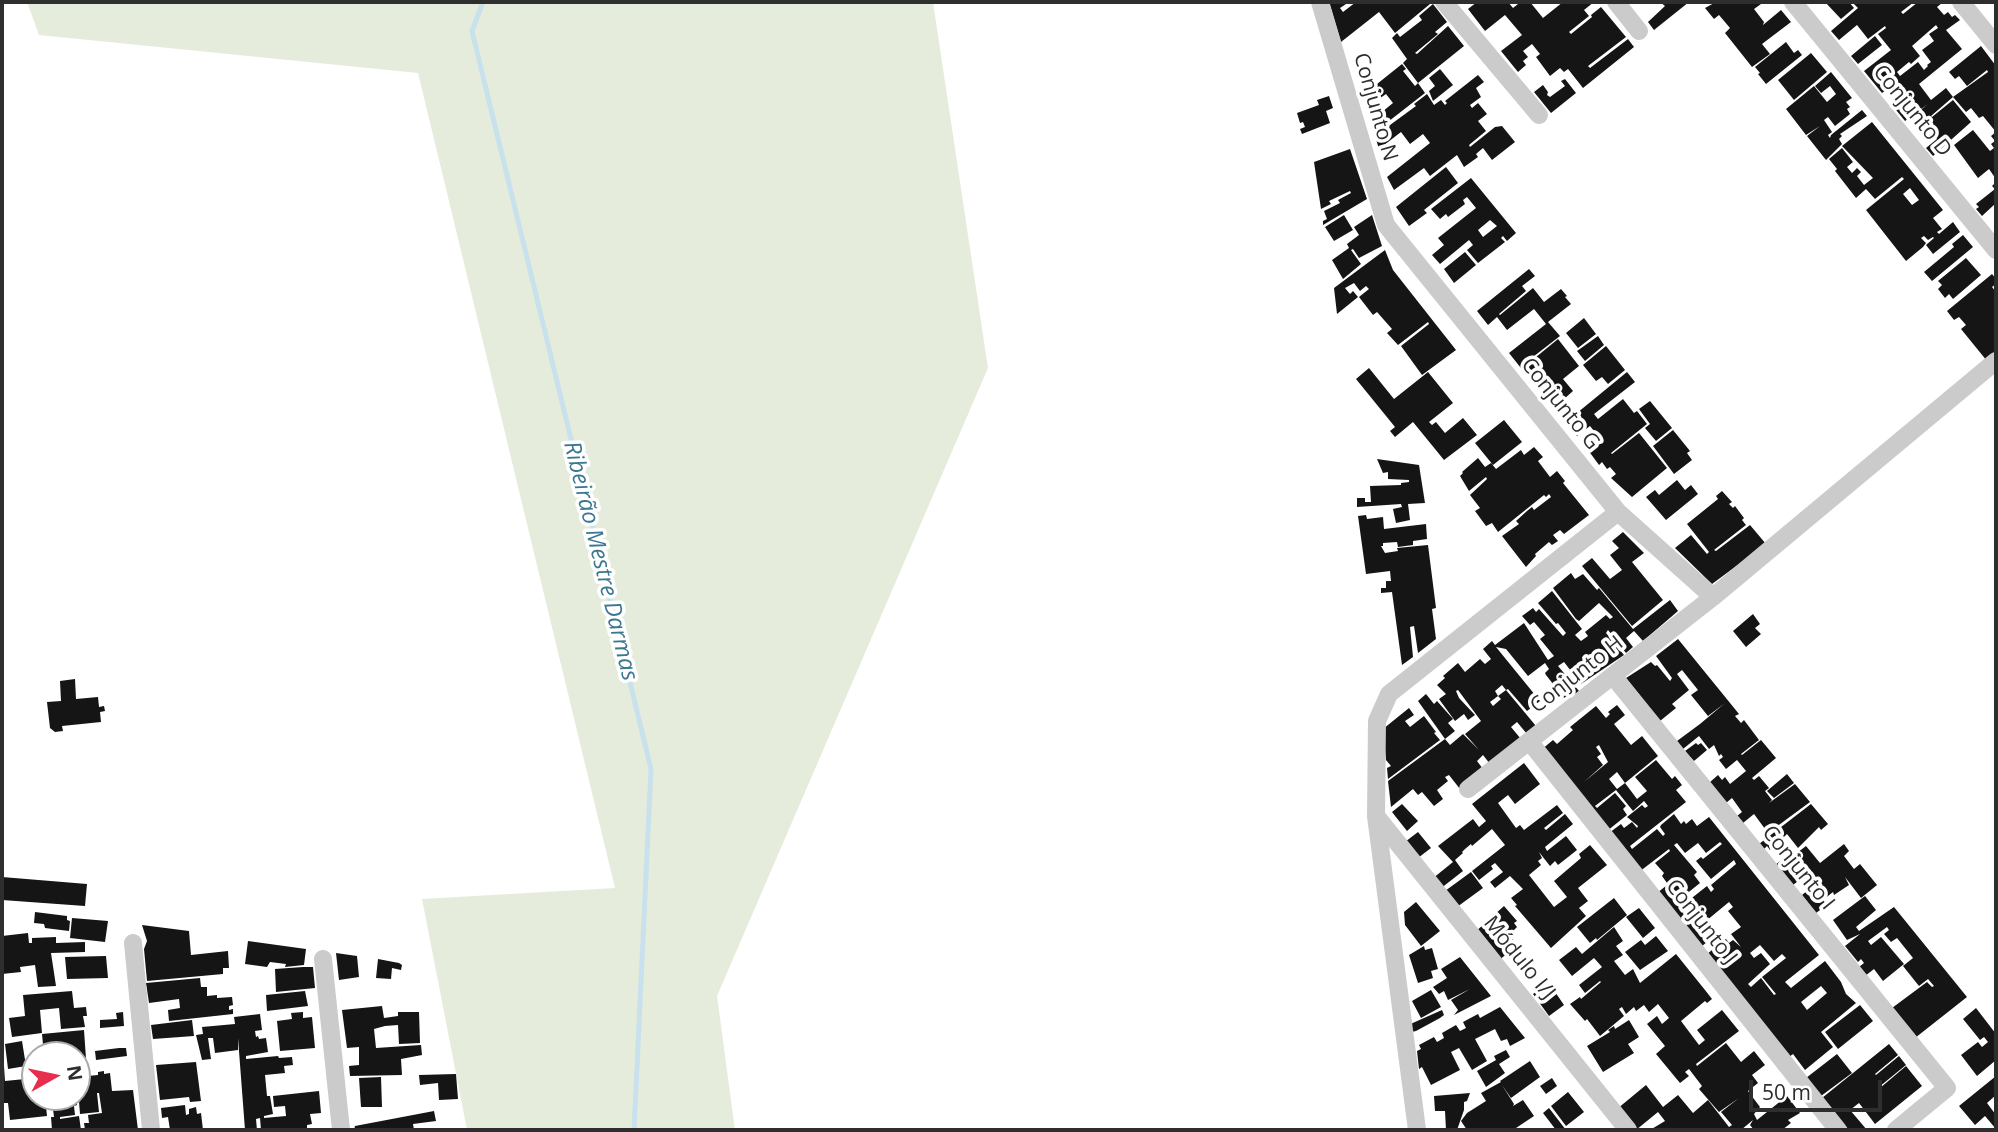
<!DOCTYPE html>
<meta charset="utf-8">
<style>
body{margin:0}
#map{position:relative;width:1998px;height:1132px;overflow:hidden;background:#fff;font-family:"Open Sans",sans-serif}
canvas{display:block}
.frame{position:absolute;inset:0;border:4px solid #2e2e2e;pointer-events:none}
.north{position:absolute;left:21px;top:1041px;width:70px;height:70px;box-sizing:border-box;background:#fff;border:2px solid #ababab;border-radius:50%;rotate:81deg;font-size:19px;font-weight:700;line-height:28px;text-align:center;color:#2e2e2e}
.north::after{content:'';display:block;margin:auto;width:24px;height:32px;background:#e72f4d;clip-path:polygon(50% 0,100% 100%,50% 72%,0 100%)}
.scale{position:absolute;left:1749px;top:1080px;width:133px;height:32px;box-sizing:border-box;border:4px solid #2e2e2e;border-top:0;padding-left:9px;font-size:21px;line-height:24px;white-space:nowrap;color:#2e2e2e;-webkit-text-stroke:5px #fff;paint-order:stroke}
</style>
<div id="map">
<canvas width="1998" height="1132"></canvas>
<div class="frame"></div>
<div class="north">N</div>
<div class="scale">50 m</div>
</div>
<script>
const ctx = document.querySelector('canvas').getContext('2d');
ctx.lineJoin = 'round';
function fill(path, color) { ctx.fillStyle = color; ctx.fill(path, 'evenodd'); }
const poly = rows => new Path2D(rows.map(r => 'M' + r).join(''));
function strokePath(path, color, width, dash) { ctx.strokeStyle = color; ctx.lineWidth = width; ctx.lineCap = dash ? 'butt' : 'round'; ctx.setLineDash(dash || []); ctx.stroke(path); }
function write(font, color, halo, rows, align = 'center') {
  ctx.font = font + ' "Open Sans",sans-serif'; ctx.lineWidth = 7; ctx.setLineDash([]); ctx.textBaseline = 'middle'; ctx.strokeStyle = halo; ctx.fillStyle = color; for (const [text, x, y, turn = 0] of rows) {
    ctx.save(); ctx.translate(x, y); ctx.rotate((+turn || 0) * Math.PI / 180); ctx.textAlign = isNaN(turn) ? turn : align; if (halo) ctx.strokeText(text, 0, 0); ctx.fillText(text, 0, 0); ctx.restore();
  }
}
const green = poly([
 [27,2,933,2,988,368,717,996,735,1130,467,1130,422,899,615,888,418,73,39,35]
]);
const stream = poly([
 [483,2,472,31,651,769,634,1130]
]);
const building = poly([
 [1329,2,1349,2,1340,8,1343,12,1356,2,1428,2,1430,4,1395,33,1379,12,1341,42],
 [1477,2,1508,2,1513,8,1518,4,1516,2,1530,2,1543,18,1563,2,1594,2,1584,10,1589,16,1569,32,1571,34,1592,17,1591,15,1601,7,1626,37,1588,66,1590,68,1628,39,1634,47,1583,88,1568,69,1564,72,1560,68,1550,76,1536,57,1540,54,1532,44,1523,51,1528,57,1523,61,1526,65,1518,72,1501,51,1522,35,1505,15,1485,31,1468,9],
 [1660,2,1689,2,1654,30,1648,22,1665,6],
 [1716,2,1759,2,1761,4,1754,9,1764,22,1763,25,1781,10,1791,22,1762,44,1770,54,1752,67,1725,33,1730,28,1719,15,1714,19,1705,8],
 [1825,2,1849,2,1854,8,1841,19],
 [1852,2,1914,2,1901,12,1903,14,1918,2,1941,2,1942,3,1937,7,1944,15,1948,12,1952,17,1955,15,1960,20,1946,30,1962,49,1919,84,1931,100,1946,88,1953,97,1931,116,1932,117,1953,100,1971,122,1933,156,1926,148,1937,139,1923,122,1925,120,1917,113,1928,104,1905,121,1892,105,1896,102,1886,90,1891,86,1886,81,1881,85,1886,90,1882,93,1864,71,1891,50,1878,34,1886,28,1885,26,1868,39,1857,25,1839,40,1831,31,1858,8],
 [1936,25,1938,28,1929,34,1934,41,1922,50,1931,62,1927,65,1928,66,1924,70,1918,62,1900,76,1897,72,1909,62,1911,64,1920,56,1912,46],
 [1433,4,1447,22,1435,32,1438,34,1415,53,1417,54,1448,26,1464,46,1418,83,1403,63,1407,59,1392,38,1397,33,1400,37,1422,20,1419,16],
 [1875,36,1882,45,1858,64,1851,56],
 [1786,42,1794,53,1798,50,1802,55,1766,84,1758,74,1760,73,1755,67],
 [1981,46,1996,66,1996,179,1989,169,1978,178,1954,145,1973,130,1990,151,1994,148,1991,144,1995,141,1991,136,1996,132,1983,116,1979,118,1971,108,1966,112,1953,97,1988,72,1987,70,1967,86,1959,76,1955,79,1949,72],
 [1811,53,1827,72,1794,100,1778,80],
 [1402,64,1406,69,1403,71,1415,86,1418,83,1425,93,1384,125,1377,116,1393,103,1386,94,1376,101,1371,95,1375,91,1372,88],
 [1440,69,1453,85,1433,101,1429,91,1435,86,1429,78],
 [1831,72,1852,98,1846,102,1850,107,1847,109,1850,114,1835,126,1828,117,1824,120,1832,132,1828,135,1830,138,1831,135,1862,110,1867,116,1840,134,1842,136,1839,139,1842,144,1826,160,1807,136,1820,126,1806,135,1786,109,1814,86,1827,102,1836,94,1830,86,1821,93,1815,86],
 [1478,75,1484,82,1476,88,1481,97,1470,105,1472,108,1478,103,1487,114,1478,121,1486,131,1469,145,1470,147,1495,127,1502,126,1515,142,1492,160,1483,148,1476,154,1478,157,1464,167,1457,155,1430,176,1424,168,1394,190,1387,177,1430,143,1423,134,1410,144,1401,132,1379,149,1375,136,1416,106,1414,104,1427,94,1434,105,1441,100,1445,105,1447,103,1445,101],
 [1565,79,1576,93,1551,113,1534,92,1543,85,1548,92,1547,95,1550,97,1565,86,1561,81],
 [1329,96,1333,108,1326,111,1330,123,1302,134,1300,129,1305,127,1303,122,1300,123,1297,113,1319,105,1317,100],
 [1872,122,1943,210,1933,218,1942,229,1937,232,1939,234,1953,222,1960,232,1933,254,1926,245,1934,238,1933,237,1928,240,1924,236,1921,238,1926,243,1923,247,1906,261,1866,210,1904,179,1902,177,1875,199,1866,189,1856,198,1835,171,1837,169,1829,159,1842,148,1853,162,1847,167,1852,173,1857,168,1861,172,1857,176,1864,185,1873,178,1842,146],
 [1910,188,1919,200,1912,205,1903,194],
 [1350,149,1367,199,1323,225,1323,221,1327,219,1324,211,1340,203,1338,200,1351,193,1350,191,1329,201,1331,204,1321,209,1314,162],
 [1446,167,1458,183,1424,210,1427,213,1409,226,1396,207],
 [1471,178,1516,233,1507,241,1503,236,1501,238,1505,242,1478,263,1467,250,1473,245,1469,240,1440,264,1432,255,1444,245,1438,238,1476,208,1467,197,1463,200,1465,204,1448,217,1446,214,1440,219,1431,209],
 [1490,220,1497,226,1483,237,1478,230],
 [1996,182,1996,203,1982,216,1976,209,1979,207,1976,204,1995,189,1992,186],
 [1344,215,1353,230,1334,241,1325,227],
 [1372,215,1382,246,1359,258,1353,249,1351,250,1361,264,1343,279,1332,260,1349,248,1347,244,1359,235,1354,227],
 [1963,235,1973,247,1932,281,1924,272,1954,247,1952,244],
 [1385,250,1393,270,1456,350,1422,375,1401,346,1429,324,1428,322,1398,345,1387,333,1392,329,1377,312,1373,315,1359,297,1369,289,1366,286,1360,291,1354,283,1345,288,1350,294,1353,291,1358,297,1337,314,1334,288],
 [1465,252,1476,265,1454,283,1444,269],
 [1966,258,1981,275,1953,299,1949,294,1945,298,1938,289,1942,285,1938,281],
 [1529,269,1535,276,1522,286,1526,291,1499,314,1500,315,1533,288,1544,302,1561,289,1567,296,1565,297,1571,304,1548,322,1560,336,1529,360,1530,362,1558,339,1579,366,1563,379,1573,391,1554,408,1543,395,1551,389,1544,380,1536,387,1509,353,1546,324,1534,309,1507,330,1497,317,1488,325,1477,311],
 [1992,274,1996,279,1996,284,1992,287,1996,292,1996,353,1987,361,1961,329,1966,325,1959,317,1954,320,1947,311],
 [1584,318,1596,334,1578,348,1566,333],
 [1598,336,1604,345,1585,361,1577,351],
 [1606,346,1625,370,1608,384,1602,377,1596,381,1583,365],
 [1369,368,1394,399,1428,372,1453,403,1429,422,1432,425,1436,422,1445,433,1463,418,1477,435,1444,460,1413,422,1395,437,1390,431,1395,427,1356,379],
 [1627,372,1635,382,1594,414,1598,419,1623,399,1634,413,1637,411,1647,424,1611,453,1612,454,1639,433,1667,468,1632,497,1611,478,1616,474,1610,467,1607,469,1602,462,1599,465,1588,450,1601,440,1590,426,1577,436,1566,422],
 [1650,401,1672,428,1656,441,1645,428,1650,424,1639,409],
 [1504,420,1522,442,1493,465,1475,443],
 [1673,430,1690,451,1687,453,1692,460,1674,474,1653,446],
 [1534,447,1543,457,1538,461,1550,477,1557,471,1565,481,1563,483,1589,515,1564,534,1560,530,1553,535,1558,541,1552,545,1549,542,1535,554,1536,556,1526,567,1502,536,1519,524,1516,521,1527,511,1532,507,1534,510,1551,497,1549,494,1546,497,1544,495,1498,532,1492,523,1486,526,1475,511,1480,508,1470,495,1487,479,1486,477,1469,491,1460,476,1463,473,1462,472,1478,458,1485,467,1491,463,1496,469,1521,450,1524,455],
 [1377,459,1419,465,1425,503,1408,504,1410,520,1396,523,1393,509,1402,507,1401,504,1357,507,1357,498,1365,498,1365,502,1371,502,1370,486,1401,485,1401,483,1409,482,1409,480,1388,479,1388,472,1383,473],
 [1677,480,1685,490,1691,485,1698,494,1666,520,1646,497,1655,490,1659,495],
 [1722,491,1732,502,1729,504,1733,508,1735,506,1744,518,1742,520,1746,525,1714,550,1716,551,1750,525,1766,544,1712,584,1675,548,1691,535,1707,554,1709,552,1687,524,1718,499,1716,496],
 [1366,515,1367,519,1383,517,1384,529,1426,524,1427,539,1413,541,1413,545,1398,547,1397,542,1383,543,1383,546,1381,546,1385,553,1398,551,1397,548,1428,545,1436,608,1432,609,1436,639,1418,653,1414,626,1410,627,1413,657,1402,665,1392,592,1381,593,1381,588,1386,588,1386,581,1391,581,1390,571,1366,574,1358,516],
 [1623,532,1644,553,1632,562,1663,600,1632,626,1582,566,1592,558,1610,579,1622,570,1610,555,1619,548,1612,541],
 [1571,573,1575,579,1583,574,1597,590,1599,588,1633,629,1670,600,1678,611,1643,641,1634,631,1626,638,1633,647,1626,653,1608,630,1606,633,1624,655,1581,684,1564,662,1558,666,1579,691,1572,697,1569,694,1564,698,1546,675,1545,673,1549,669,1545,663,1528,676,1506,649,1496,647,1540,701,1527,711,1508,689,1506,690,1502,685,1495,691,1498,696,1490,702,1493,706,1501,699,1498,696,1506,690,1536,726,1527,734,1517,722,1511,727,1521,739,1490,764,1483,755,1477,761,1483,769,1460,789,1449,775,1445,777,1448,781,1437,790,1443,799,1434,806,1422,792,1418,795,1413,789,1391,807,1388,781,1445,739,1418,701,1426,694,1434,704,1437,701,1453,719,1448,723,1455,731,1445,739,1450,745,1463,734,1479,750,1465,734,1481,721,1458,690,1456,691,1459,698,1475,715,1468,720,1464,714,1455,721,1439,699,1446,694,1437,685,1445,678,1443,676,1458,663,1465,672,1480,659,1485,664,1491,659,1483,649,1492,641,1495,645,1524,623,1548,660,1554,656,1540,639,1545,635,1534,622,1530,625,1522,616,1533,608,1536,612,1539,609,1563,636,1566,633,1558,623,1556,624,1538,603,1552,591,1582,629,1575,635,1581,641,1588,636,1585,632,1606,615,1610,619,1613,617,1599,603,1579,621,1576,619,1553,588],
 [1753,614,1760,624,1755,628,1761,634,1746,647,1733,631],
 [1678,639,1739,714,1735,716,1741,723,1744,720,1759,740,1741,754,1742,755,1761,740,1776,758,1752,778,1754,780,1759,776,1769,788,1765,791,1772,800,1769,803,1795,784,1810,802,1768,833,1754,814,1743,823,1737,816,1742,812,1732,798,1726,803,1709,783,1718,775,1722,780,1725,777,1730,784,1746,771,1737,760,1726,769,1719,760,1723,757,1721,754,1719,756,1714,745,1709,749,1699,736,1683,749,1677,741,1700,724,1725,703,1708,716,1691,695,1698,690,1682,670,1677,674,1689,690,1672,704,1676,708,1660,721,1626,678,1651,662,1655,666,1657,665,1670,681,1672,678,1656,656],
 [75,679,76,699,98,697,99,707,104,706,105,711,100,712,101,722,62,726,63,731,55,732,50,728,47,702,61,701,60,681],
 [1617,705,1625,715,1614,724,1631,745,1642,736,1658,756,1625,783,1617,772,1609,779,1617,789,1625,783,1637,799,1647,791,1635,777,1656,760,1672,779,1675,776,1682,785,1676,790,1686,802,1630,846,1632,849,1657,829,1663,836,1665,834,1660,827,1661,825,1674,814,1681,824,1684,821,1686,824,1692,819,1697,826,1709,817,1819,955,1785,982,1791,988,1825,961,1841,982,1846,994,1856,1003,1821,1032,1833,1047,1805,1070,1793,1054,1789,1057,1707,954,1726,939,1729,943,1733,940,1741,947,1731,934,1741,927,1728,911,1733,907,1729,902,1706,921,1711,927,1708,929,1714,936,1701,947,1685,926,1695,918,1690,913,1680,921,1657,893,1671,882,1667,883,1662,876,1664,873,1655,863,1670,851,1669,849,1639,872,1609,833,1621,824,1624,828,1632,822,1637,828,1638,826,1627,817,1642,805,1645,808,1648,806,1644,801,1633,811,1616,790,1595,806,1597,808,1615,793,1626,806,1623,809,1627,815,1607,831,1541,750,1553,740,1557,744,1573,730,1570,727,1596,706,1606,718,1610,714,1608,712],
 [1599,745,1608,762,1584,782,1603,765,1597,757,1601,754,1596,747],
 [1720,842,1722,844,1703,859,1701,857,1696,861,1711,879,1734,860,1736,864,1711,885,1714,889,1711,892,1707,886,1688,901,1683,895,1685,895,1700,883,1694,875,1697,872,1674,845,1677,843,1685,853,1698,843,1706,853],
 [1760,945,1774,961,1782,954,1786,958,1762,977,1776,994,1774,995,1761,978,1751,987,1748,984,1770,964,1761,953,1754,958,1750,953],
 [1821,986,1827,993,1807,1010,1801,1002],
 [1409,708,1414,715,1405,721,1410,727,1424,716,1436,732,1434,733,1440,740,1388,779,1387,768,1391,766,1386,760,1383,729],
 [1696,743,1698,745,1701,743,1707,750,1694,761,1685,751],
 [1524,763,1540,784,1515,804,1508,795,1498,803,1516,828,1520,825,1524,830,1557,805,1563,813,1544,828,1546,830,1565,814,1573,824,1545,847,1547,851,1566,836,1577,850,1558,865,1555,861,1550,866,1539,852,1542,858,1538,861,1541,865,1529,875,1554,907,1567,897,1554,881,1581,858,1579,854,1590,845,1607,865,1578,888,1588,901,1579,908,1586,916,1551,948,1515,906,1517,905,1511,898,1523,889,1510,876,1495,888,1490,882,1503,872,1495,863,1491,866,1493,869,1479,880,1472,871,1505,845,1492,829,1472,846,1471,844,1465,849,1462,852,1463,853,1455,860,1463,871,1440,889,1432,879,1453,862,1438,846,1473,819,1479,827,1486,821,1472,804],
 [1787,774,1794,783,1774,798,1767,791],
 [1402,804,1418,821,1407,831,1392,812],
 [1811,804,1828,824,1821,830,1819,827,1798,848,1787,834,1770,850,1767,846,1764,849,1759,844],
 [1418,832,1431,848,1414,861,1401,845],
 [1844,844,1849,851,1844,856,1854,869,1860,864,1877,885,1861,898,1845,877,1849,885,1834,895,1833,892,1823,900,1827,905,1816,913,1802,895,1819,881,1811,871,1793,885,1775,865,1791,853,1793,856,1806,846,1820,863],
 [1471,872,1483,888,1457,907,1445,891],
 [2,877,87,884,85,906,2,900],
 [1865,896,1876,910,1856,927,1859,931,1894,907,1967,997,1915,1038,1892,1008,1927,982,1932,987,1934,986,1928,979,1919,986,1903,966,1913,958,1897,938,1891,942,1884,934,1889,930,1887,927,1868,941,1871,945,1881,937,1904,964,1883,981,1874,969,1865,976,1859,967,1864,963,1861,959,1858,962,1845,946,1860,934,1847,940,1833,920],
 [1614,898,1627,915,1597,940,1596,938,1590,943,1577,927],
 [1416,902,1440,931,1421,946,1405,925,1404,912],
 [1504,906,1517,921,1514,923,1517,927,1509,935,1517,945,1497,962,1474,933],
 [1639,908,1655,928,1643,938,1626,917],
 [35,912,67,916,67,920,70,921,69,931,45,928,44,924,34,923],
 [72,918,108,921,105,942,70,938],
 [142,925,189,931,191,955,228,951,229,968,223,968,223,974,147,981,144,949,147,941],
 [1614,927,1623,941,1616,946,1623,955,1614,961,1625,975,1633,969,1640,983,1676,954,1705,990,1712,999,1707,1003,1705,1001,1681,1021,1699,1045,1705,1040,1697,1030,1722,1010,1739,1031,1696,1064,1697,1066,1726,1043,1741,1062,1754,1051,1765,1065,1752,1075,1758,1083,1748,1091,1760,1107,1754,1114,1757,1120,1787,1096,1800,1113,1788,1120,1791,1123,1782,1130,1754,1130,1750,1125,1753,1120,1741,1130,1650,1130,1665,1121,1658,1112,1636,1130,1617,1109,1646,1085,1663,1107,1678,1095,1693,1113,1708,1100,1729,1127,1732,1125,1721,1112,1739,1098,1719,1112,1699,1089,1702,1086,1689,1069,1685,1072,1689,1076,1680,1083,1656,1054,1665,1046,1647,1024,1657,1016,1662,1024,1669,1018,1658,1004,1649,1012,1644,1005,1636,1011,1634,1007,1626,1014,1622,1007,1619,1009,1624,1016,1600,1036,1587,1019,1585,1021,1570,1004,1580,997,1581,999,1601,982,1600,981,1585,993,1579,985,1602,967,1594,958,1572,976,1559,960,1576,947,1582,954],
 [28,933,29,943,32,943,32,938,56,937,56,943,85,942,85,952,51,953,56,986,38,987,35,965,20,967,21,972,2,974,2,936],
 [1656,936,1668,951,1640,970,1625,952,1641,940,1645,945],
 [248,941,306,949,304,965,285,967,286,964,270,962,267,967,245,964],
 [1424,946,1425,950,1432,948,1438,969,1431,971,1433,978,1418,983,1409,955],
 [336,953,357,956,359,977,339,980],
 [106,956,108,978,67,979,65,957],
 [1460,957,1491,996,1454,1015,1458,1010,1451,1000,1470,989,1448,1000,1444,991,1439,994,1433,987,1447,978,1441,969],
 [378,959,399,963,402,965,401,970,392,968,391,979,376,978],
 [303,967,313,967,315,988,276,992,275,969],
 [200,978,201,987,207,987,207,996,217,995,217,998,232,997,233,1005,229,1006,229,1010,233,1009,233,1014,169,1021,168,1010,180,1008,179,999,149,1003,146,983],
 [1549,983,1564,1005,1549,1016,1533,994],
 [1431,990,1441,1007,1421,1018,1412,1001],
 [72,991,74,1008,86,1007,87,1016,83,1016,85,1027,61,1029,59,1008,40,1010,42,1033,12,1037,9,1018,25,1016,23,995],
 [305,991,308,1006,267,1011,266,995],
 [1860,1005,1873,1021,1838,1049,1825,1032],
 [382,1006,384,1018,398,1016,398,1012,419,1012,420,1043,399,1044,398,1025,385,1026,374,1029,376,1048,421,1045,422,1055,401,1059,402,1075,350,1076,349,1066,359,1065,359,1047,347,1048,342,1010],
 [1500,1007,1525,1038,1510,1046,1507,1039,1501,1041,1495,1029,1475,1039,1487,1061,1472,1070,1459,1048,1451,1052,1460,1070,1431,1085,1422,1067,1419,1069,1417,1051,1421,1049,1419,1045,1434,1037,1437,1042,1444,1038,1442,1033,1456,1025,1460,1031,1466,1028,1463,1022,1478,1014,1480,1018],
 [1976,1008,1996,1034,1996,1060,1977,1076,1961,1055,1978,1042,1982,1047,1988,1042,1984,1037,1980,1040,1963,1019],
 [1442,1010,1444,1015,1440,1018,1416,1031,1407,1033,1406,1026],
 [123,1012,124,1026,100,1028,100,1020,117,1019,116,1013],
 [303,1012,303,1018,312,1017,315,1048,280,1051,277,1021,292,1019,291,1013],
 [260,1014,262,1030,255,1031,256,1037,258,1036,259,1039,266,1038,268,1052,246,1056,246,1059,278,1056,279,1058,292,1057,293,1065,284,1066,285,1073,265,1075,267,1096,270,1096,273,1114,264,1116,264,1118,286,1116,285,1106,274,1107,273,1096,319,1091,321,1113,310,1114,312,1124,307,1125,307,1130,261,1130,260,1118,256,1119,257,1130,245,1130,238,1038,238,1050,215,1053,213,1038,208,1038,211,1059,202,1060,196,1035,203,1034,202,1027,235,1024,234,1017],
 [192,1020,194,1036,153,1039,151,1025],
 [1629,1020,1639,1037,1628,1044,1634,1053,1603,1072,1587,1046,1610,1032,1608,1030,1614,1026,1615,1029],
 [84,1030,87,1073,77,1074,77,1055,69,1055,69,1050,44,1055,42,1034],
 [22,1041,26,1066,8,1069,5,1044],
 [1889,1044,1898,1055,1875,1074,1876,1075,1899,1056,1906,1065,1879,1087,1880,1088,1906,1066,1922,1086,1875,1124,1859,1103,1850,1110,1867,1130,1849,1130,1822,1098],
 [119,1048,126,1048,127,1056,96,1060,95,1051],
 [1506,1050,1510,1057,1499,1064,1505,1073,1486,1087,1477,1071,1496,1060,1494,1056],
 [1837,1054,1852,1073,1821,1096,1806,1078],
 [1530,1061,1540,1077,1511,1098,1502,1085,1514,1104,1513,1106,1523,1100,1534,1116,1513,1130,1504,1130,1502,1128,1499,1130,1467,1130,1461,1121,1467,1113,1486,1101,1481,1093,1501,1082,1500,1081],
 [196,1062,201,1101,190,1102,189,1097,160,1100,156,1065],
 [2,1066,4,1066,5,1081,35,1078,35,1097,45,1097,47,1116,10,1120,8,1103,2,1103],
 [104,1071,104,1074,110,1073,112,1091,133,1090,138,1130,85,1130,84,1123,89,1123,88,1115,102,1113,99,1093,97,1093,99,1112,80,1114,77,1077,98,1075,98,1072],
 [456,1074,458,1099,439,1100,438,1083,420,1085,419,1075],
 [1996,1076,1996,1095,1987,1103,1996,1115,1996,1129,1985,1116,1975,1125,1959,1106],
 [381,1077,382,1107,361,1107,359,1078],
 [1552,1078,1557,1086,1546,1094,1540,1086],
 [1568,1092,1584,1112,1566,1126,1551,1106],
 [1470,1093,1467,1101,1464,1102,1464,1110,1457,1130,1446,1130,1445,1111,1435,1111,1434,1096],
 [49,1097,76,1097,77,1105,74,1106,75,1115,60,1117,60,1119,79,1116,81,1130,52,1130,51,1117,54,1117,53,1109,50,1109],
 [185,1105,186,1115,189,1114,189,1109,196,1107,197,1114,201,1113,203,1130,170,1130,168,1117,162,1118,161,1108],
 [1549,1108,1566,1130,1556,1130,1543,1113],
 [434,1111,436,1121,413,1124,414,1130,354,1130,355,1126]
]);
const minor = poly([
 [1320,2,1386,225,1618,512,1713,597],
 [1444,2,1539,115],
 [1616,2,1639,31],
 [1793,2,1996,250],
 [1961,2,1996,45],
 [1613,676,1947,1088,1896,1130],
 [1529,741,1838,1130],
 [1468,789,1713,597,1996,361],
 [1376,816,1628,1130],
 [133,943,151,1130],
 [323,959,341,1130],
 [1417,1130,1376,816,1377,721,1389,694,1618,512]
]);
const streetNames = [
 ["Conjunto N",1375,107,74],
 ["Conjunto D",1912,111,51],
 ["Conjunto G",1560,404,51],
 ["Conjunto H",1577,675,-38],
 ["Conjunto I",1798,868,51],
 ["Conjunto J",1701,922,52],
 ["Módulo I/J",1519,958,51]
];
const waterNames = [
 ["Ribeirão Mestre Darmas",600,561,76]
];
fill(green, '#e6ecdc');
strokePath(stream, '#c8e1ec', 5);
fill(building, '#151515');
strokePath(minor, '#cbcbcb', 18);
write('21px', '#2e2e2e', '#fff', streetNames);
write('italic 23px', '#3b7791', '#fff', waterNames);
</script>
